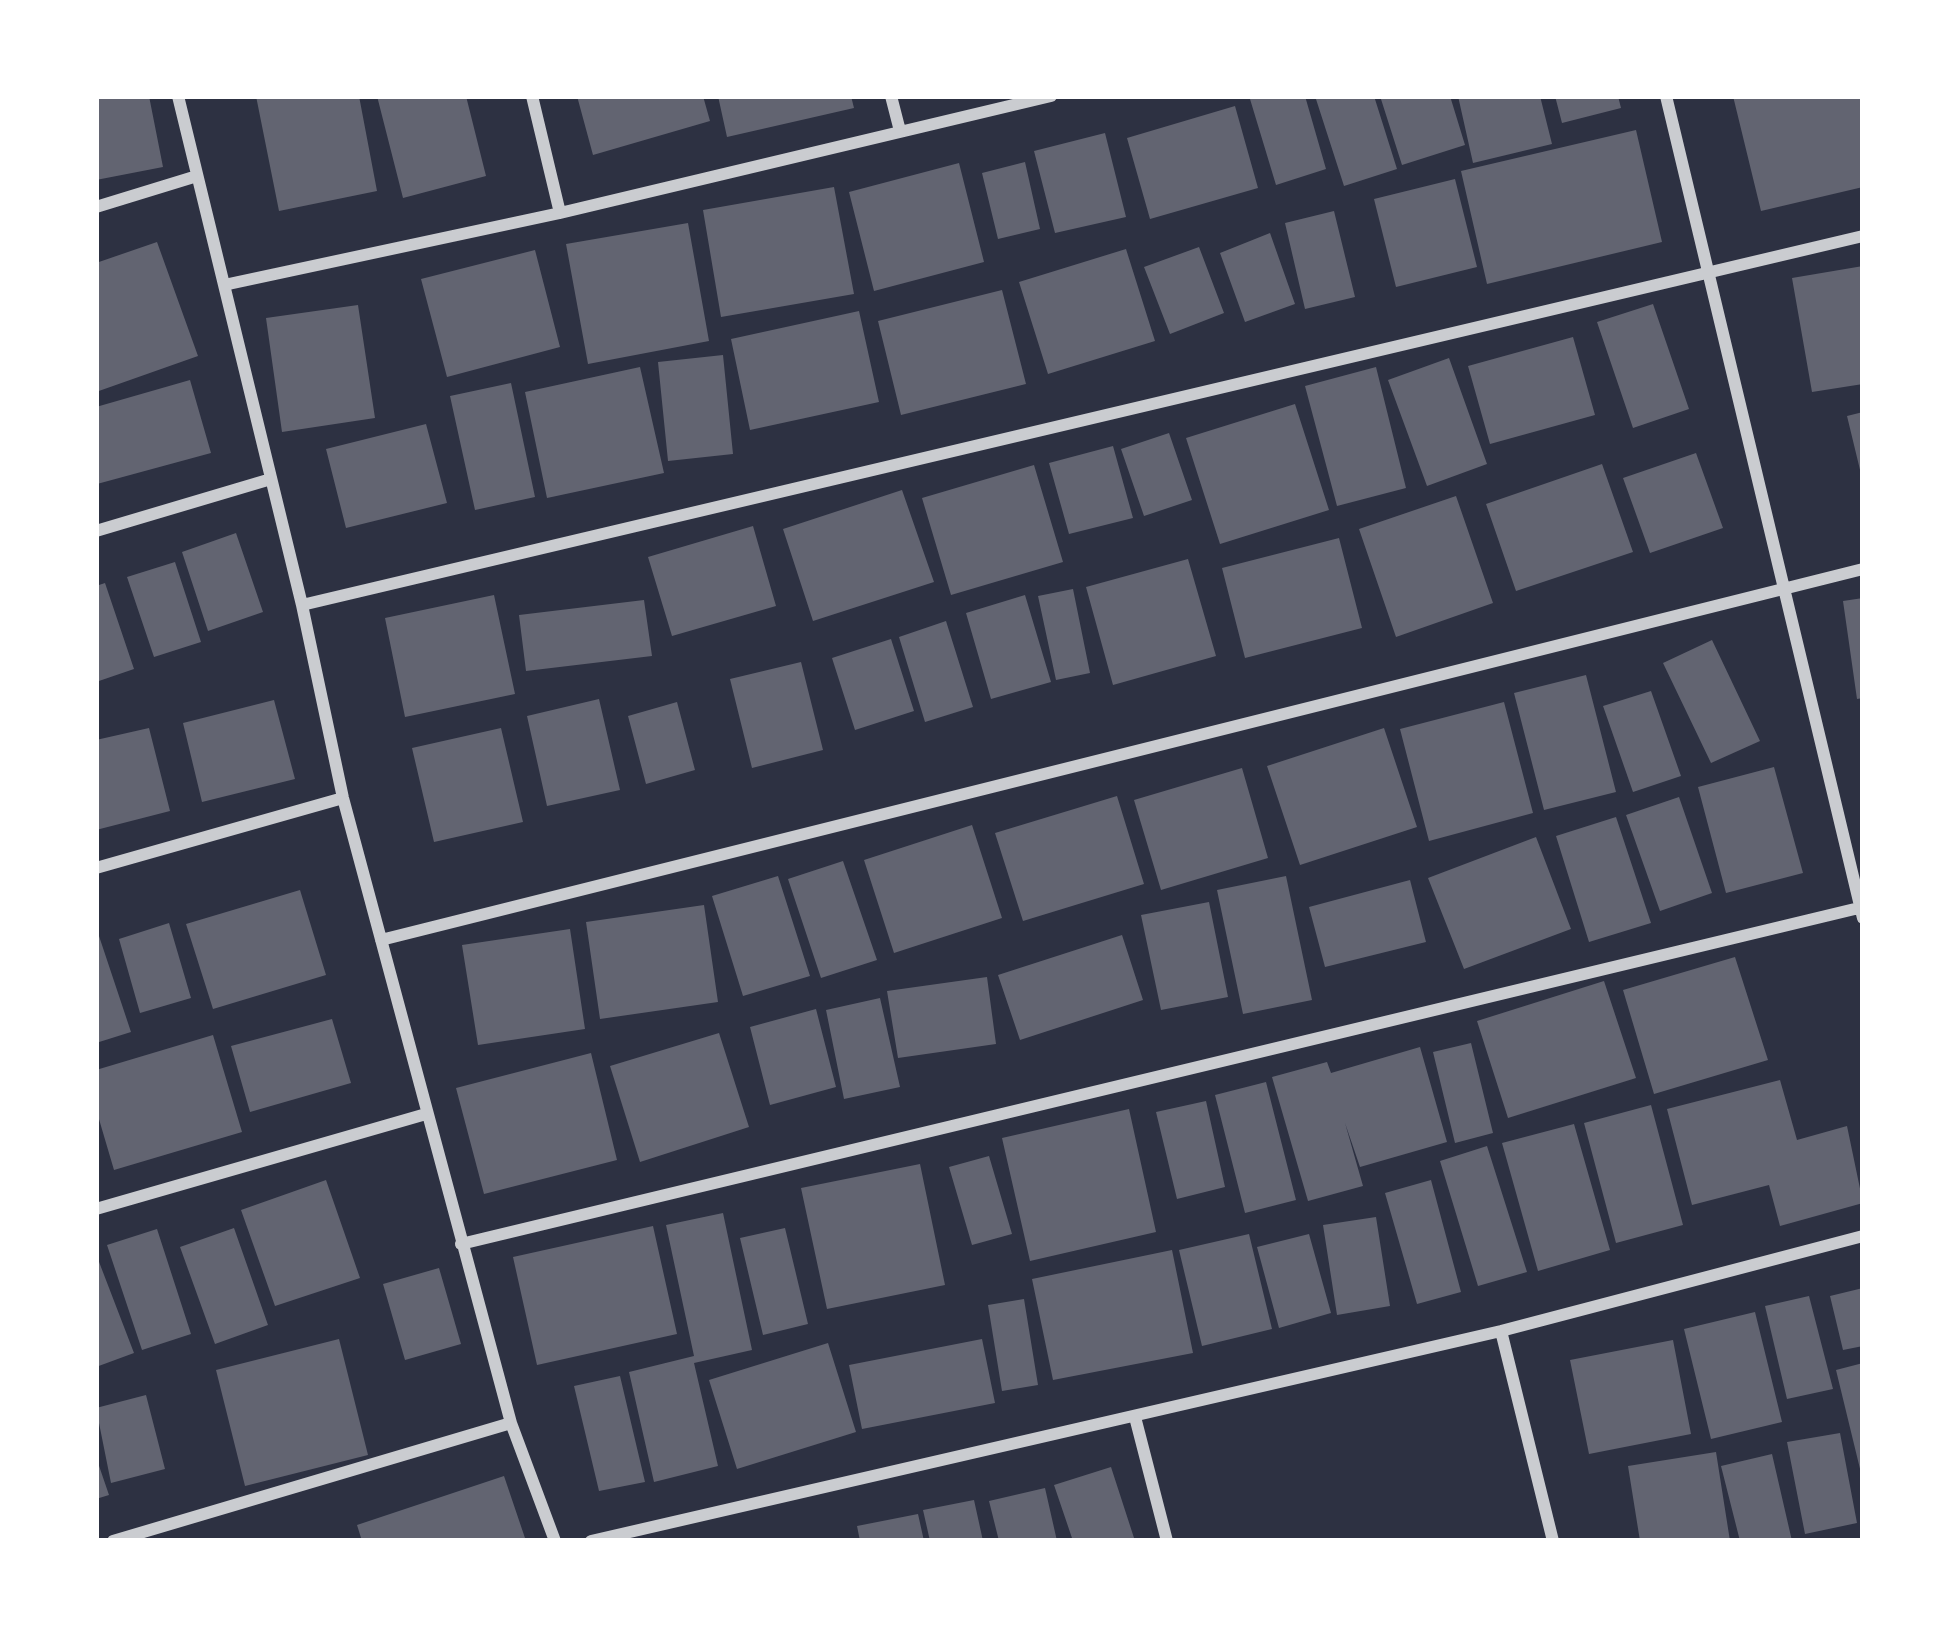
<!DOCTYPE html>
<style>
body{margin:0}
#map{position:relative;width:1959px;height:1637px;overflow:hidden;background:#2d3142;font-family:Spectral,serif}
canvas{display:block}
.frame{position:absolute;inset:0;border:99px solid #fff;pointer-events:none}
</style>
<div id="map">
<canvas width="1959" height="1637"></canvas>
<div class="frame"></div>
</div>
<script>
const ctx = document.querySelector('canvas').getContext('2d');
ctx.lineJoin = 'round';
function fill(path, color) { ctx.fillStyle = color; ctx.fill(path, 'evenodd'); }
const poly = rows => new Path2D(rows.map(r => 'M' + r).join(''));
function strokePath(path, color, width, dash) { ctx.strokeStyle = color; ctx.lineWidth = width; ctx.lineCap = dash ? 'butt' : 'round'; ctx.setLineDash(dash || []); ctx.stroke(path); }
const building = poly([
 [96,96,149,96,163,167,96,180],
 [256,96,359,96,377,191,279,211],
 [377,96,466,96,486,176,403,198],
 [577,96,703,96,710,121,593,155],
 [718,96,851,96,854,108,727,137],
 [1259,96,1305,96,1326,169,1276,185,1250,99],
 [1315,96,1374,96,1397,169,1344,186],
 [1380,96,1450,96,1465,145,1402,165],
 [1458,96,1540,96,1552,144,1473,163],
 [1555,96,1618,96,1621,108,1562,123],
 [1733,96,1863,96,1863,187,1761,211],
 [1235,106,1258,188,1150,219,1127,138],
 [1636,130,1662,242,1487,284,1461,171],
 [1105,133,1126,217,1055,233,1034,151],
 [1025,162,1040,229,998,239,982,173],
 [959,163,984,262,874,291,849,192],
 [1455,179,1477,267,1396,287,1374,199],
 [834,187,854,294,721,317,703,210],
 [1334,211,1355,297,1305,309,1285,223],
 [688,223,709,341,588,364,566,244],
 [1270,233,1295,304,1245,322,1220,253],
 [157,242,198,356,96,392,96,263],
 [1199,247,1224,313,1170,334,1144,267],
 [1126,249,1155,341,1048,374,1019,282],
 [535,250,560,347,447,377,421,279],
 [1863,266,1863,384,1812,392,1792,278],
 [1002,290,1026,384,901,415,878,321],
 [1653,304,1689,409,1633,428,1597,322],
 [358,305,375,418,282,432,266,318],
 [859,311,879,402,750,430,731,339],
 [1573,337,1595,415,1490,444,1468,366],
 [723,355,733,454,668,461,658,362],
 [1449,358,1487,464,1427,486,1388,380],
 [640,367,664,473,547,498,525,392],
 [1376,367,1406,488,1337,506,1305,386],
 [190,380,211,453,97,484,96,407],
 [511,383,535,497,475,510,450,396],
 [1295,404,1329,510,1220,544,1186,438],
 [1863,412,1863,474,1861,474,1847,416],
 [426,424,447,503,346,528,326,449],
 [1169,433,1192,500,1144,516,1121,449],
 [1113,446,1133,518,1069,534,1049,463],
 [1696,453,1723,528,1650,553,1623,478],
 [1602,464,1633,552,1516,591,1486,504],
 [1034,465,1063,562,951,595,922,498],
 [902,490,934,582,813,621,783,529],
 [1456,496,1493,603,1396,637,1359,529],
 [753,526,776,606,672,636,648,557],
 [236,533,263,612,208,631,182,552],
 [1339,538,1362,628,1245,658,1222,568],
 [1188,559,1216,656,1113,685,1086,587],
 [175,562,201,642,154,657,127,577],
 [105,583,134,669,96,682,96,586],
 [1073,589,1090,673,1056,680,1038,596],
 [494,595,515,694,405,717,385,618],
 [1025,595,1051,682,991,699,966,613],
 [1863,598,1863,698,1857,699,1843,601],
 [644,600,652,656,526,671,519,615],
 [946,621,973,707,925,722,899,637],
 [891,639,914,711,855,730,832,658],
 [1712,640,1760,741,1711,763,1663,663],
 [801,662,823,750,752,768,730,679],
 [1586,675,1616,792,1544,810,1514,693],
 [1651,691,1681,776,1633,792,1603,706],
 [599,699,620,790,547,806,527,716],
 [274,700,295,779,202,802,183,723],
 [677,702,695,770,646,784,628,716],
 [1504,702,1533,813,1429,841,1400,729],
 [149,728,170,811,96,830,96,740],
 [501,728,523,822,434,842,412,748],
 [1384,728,1417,827,1300,865,1267,766],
 [1774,767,1803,873,1726,893,1698,787],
 [1242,768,1268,858,1161,890,1134,800],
 [1117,796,1144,884,1023,921,995,833],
 [1679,797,1712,893,1660,911,1626,815],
 [1616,817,1651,923,1589,942,1556,836],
 [972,825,1002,918,894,953,864,860],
 [1536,837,1571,929,1464,969,1428,878],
 [843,861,877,960,821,978,788,879],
 [778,876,810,976,743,996,712,896],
 [1286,876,1312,1000,1243,1014,1217,890],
 [1410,880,1426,942,1325,967,1309,907],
 [300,890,326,975,213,1009,186,924],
 [1209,902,1228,997,1161,1010,1141,915],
 [704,905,718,1002,600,1019,586,922],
 [169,923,191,998,140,1013,119,939],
 [96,927,131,1032,96,1043],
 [570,929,585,1029,478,1045,462,945],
 [1122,935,1143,1000,1020,1040,998,975],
 [1735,957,1768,1060,1654,1094,1623,990],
 [987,977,996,1044,898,1058,887,991],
 [1604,981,1636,1078,1508,1118,1477,1021],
 [880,998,900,1087,844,1099,826,1010],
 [816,1009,836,1087,770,1105,750,1027],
 [332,1019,351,1083,250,1112,231,1046],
 [719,1033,749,1127,640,1162,610,1066],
 [213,1035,242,1132,114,1170,96,1109,96,1070],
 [1471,1043,1493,1133,1455,1143,1433,1052],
 [1420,1047,1447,1142,1360,1167,1345,1123,1363,1186,1308,1201,1272,1077,1327,1062,1331,1073],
 [591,1053,617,1160,484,1194,456,1088],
 [1780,1080,1797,1140,1847,1126,1863,1203,1780,1226,1769,1185,1692,1205,1667,1109],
 [1266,1082,1296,1200,1245,1213,1215,1095],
 [1206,1101,1225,1187,1177,1199,1156,1112],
 [1651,1105,1683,1225,1616,1243,1584,1123],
 [1129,1109,1156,1232,1030,1261,1002,1138],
 [1574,1124,1610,1250,1538,1271,1502,1143],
 [1487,1146,1527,1272,1478,1286,1440,1161],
 [989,1156,1012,1234,972,1245,949,1167],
 [920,1164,945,1285,827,1309,801,1188],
 [326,1180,360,1278,275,1306,241,1210],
 [1431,1180,1461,1292,1417,1304,1385,1193],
 [723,1213,752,1350,694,1363,718,1466,654,1482,629,1372,694,1356,666,1225],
 [1376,1217,1390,1306,1337,1315,1323,1225],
 [653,1226,677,1334,537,1365,513,1257],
 [234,1228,268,1325,215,1344,180,1247],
 [785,1228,808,1324,763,1335,740,1238],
 [157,1229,191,1334,142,1350,107,1245],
 [1249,1234,1272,1329,1202,1346,1179,1250],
 [1309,1234,1331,1313,1279,1328,1257,1247],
 [1172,1250,1193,1353,1053,1380,1032,1279],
 [96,1254,134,1353,96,1367],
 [439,1268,461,1344,405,1360,383,1284],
 [1863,1288,1863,1346,1843,1350,1830,1296],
 [1809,1296,1833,1389,1787,1399,1765,1306],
 [1024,1299,1038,1385,1002,1391,988,1305],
 [1755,1312,1782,1422,1711,1439,1684,1329],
 [339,1339,368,1455,245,1486,216,1370],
 [982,1339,995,1403,862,1429,849,1365],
 [1673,1340,1691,1434,1589,1454,1570,1360],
 [828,1343,856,1432,737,1469,709,1380],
 [1863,1363,1863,1473,1861,1473,1836,1370],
 [620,1376,645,1482,599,1491,574,1386],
 [146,1395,165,1469,111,1483,96,1408],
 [1840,1433,1857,1523,1805,1534,1787,1442],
 [1716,1452,1730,1541,1640,1541,1628,1466],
 [1772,1454,1792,1541,1740,1541,1721,1466],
 [96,1457,109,1495,96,1499],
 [1111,1467,1135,1541,1073,1541,1054,1485],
 [504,1476,526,1541,362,1541,357,1525],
 [1045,1488,1057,1541,999,1541,989,1501],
 [974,1500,983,1541,930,1541,923,1510],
 [918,1514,924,1541,860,1541,857,1526]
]);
const minor = poly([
 [178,96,302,605,343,798,511,1423,555,1541],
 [532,96,560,213],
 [891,96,900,131],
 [1666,96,1863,918],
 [96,207,197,176],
 [224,285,560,213,1051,96],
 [96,531,271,479],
 [302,605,1863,236],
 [96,868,343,798],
 [381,940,1863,569],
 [96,1209,426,1114],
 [461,1244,1863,907],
 [1501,1331,1553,1541],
 [1135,1417,1167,1541],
 [113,1541,511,1423],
 [591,1541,1501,1331,1863,1236]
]);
fill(building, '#626471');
strokePath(minor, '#caccd0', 12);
</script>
